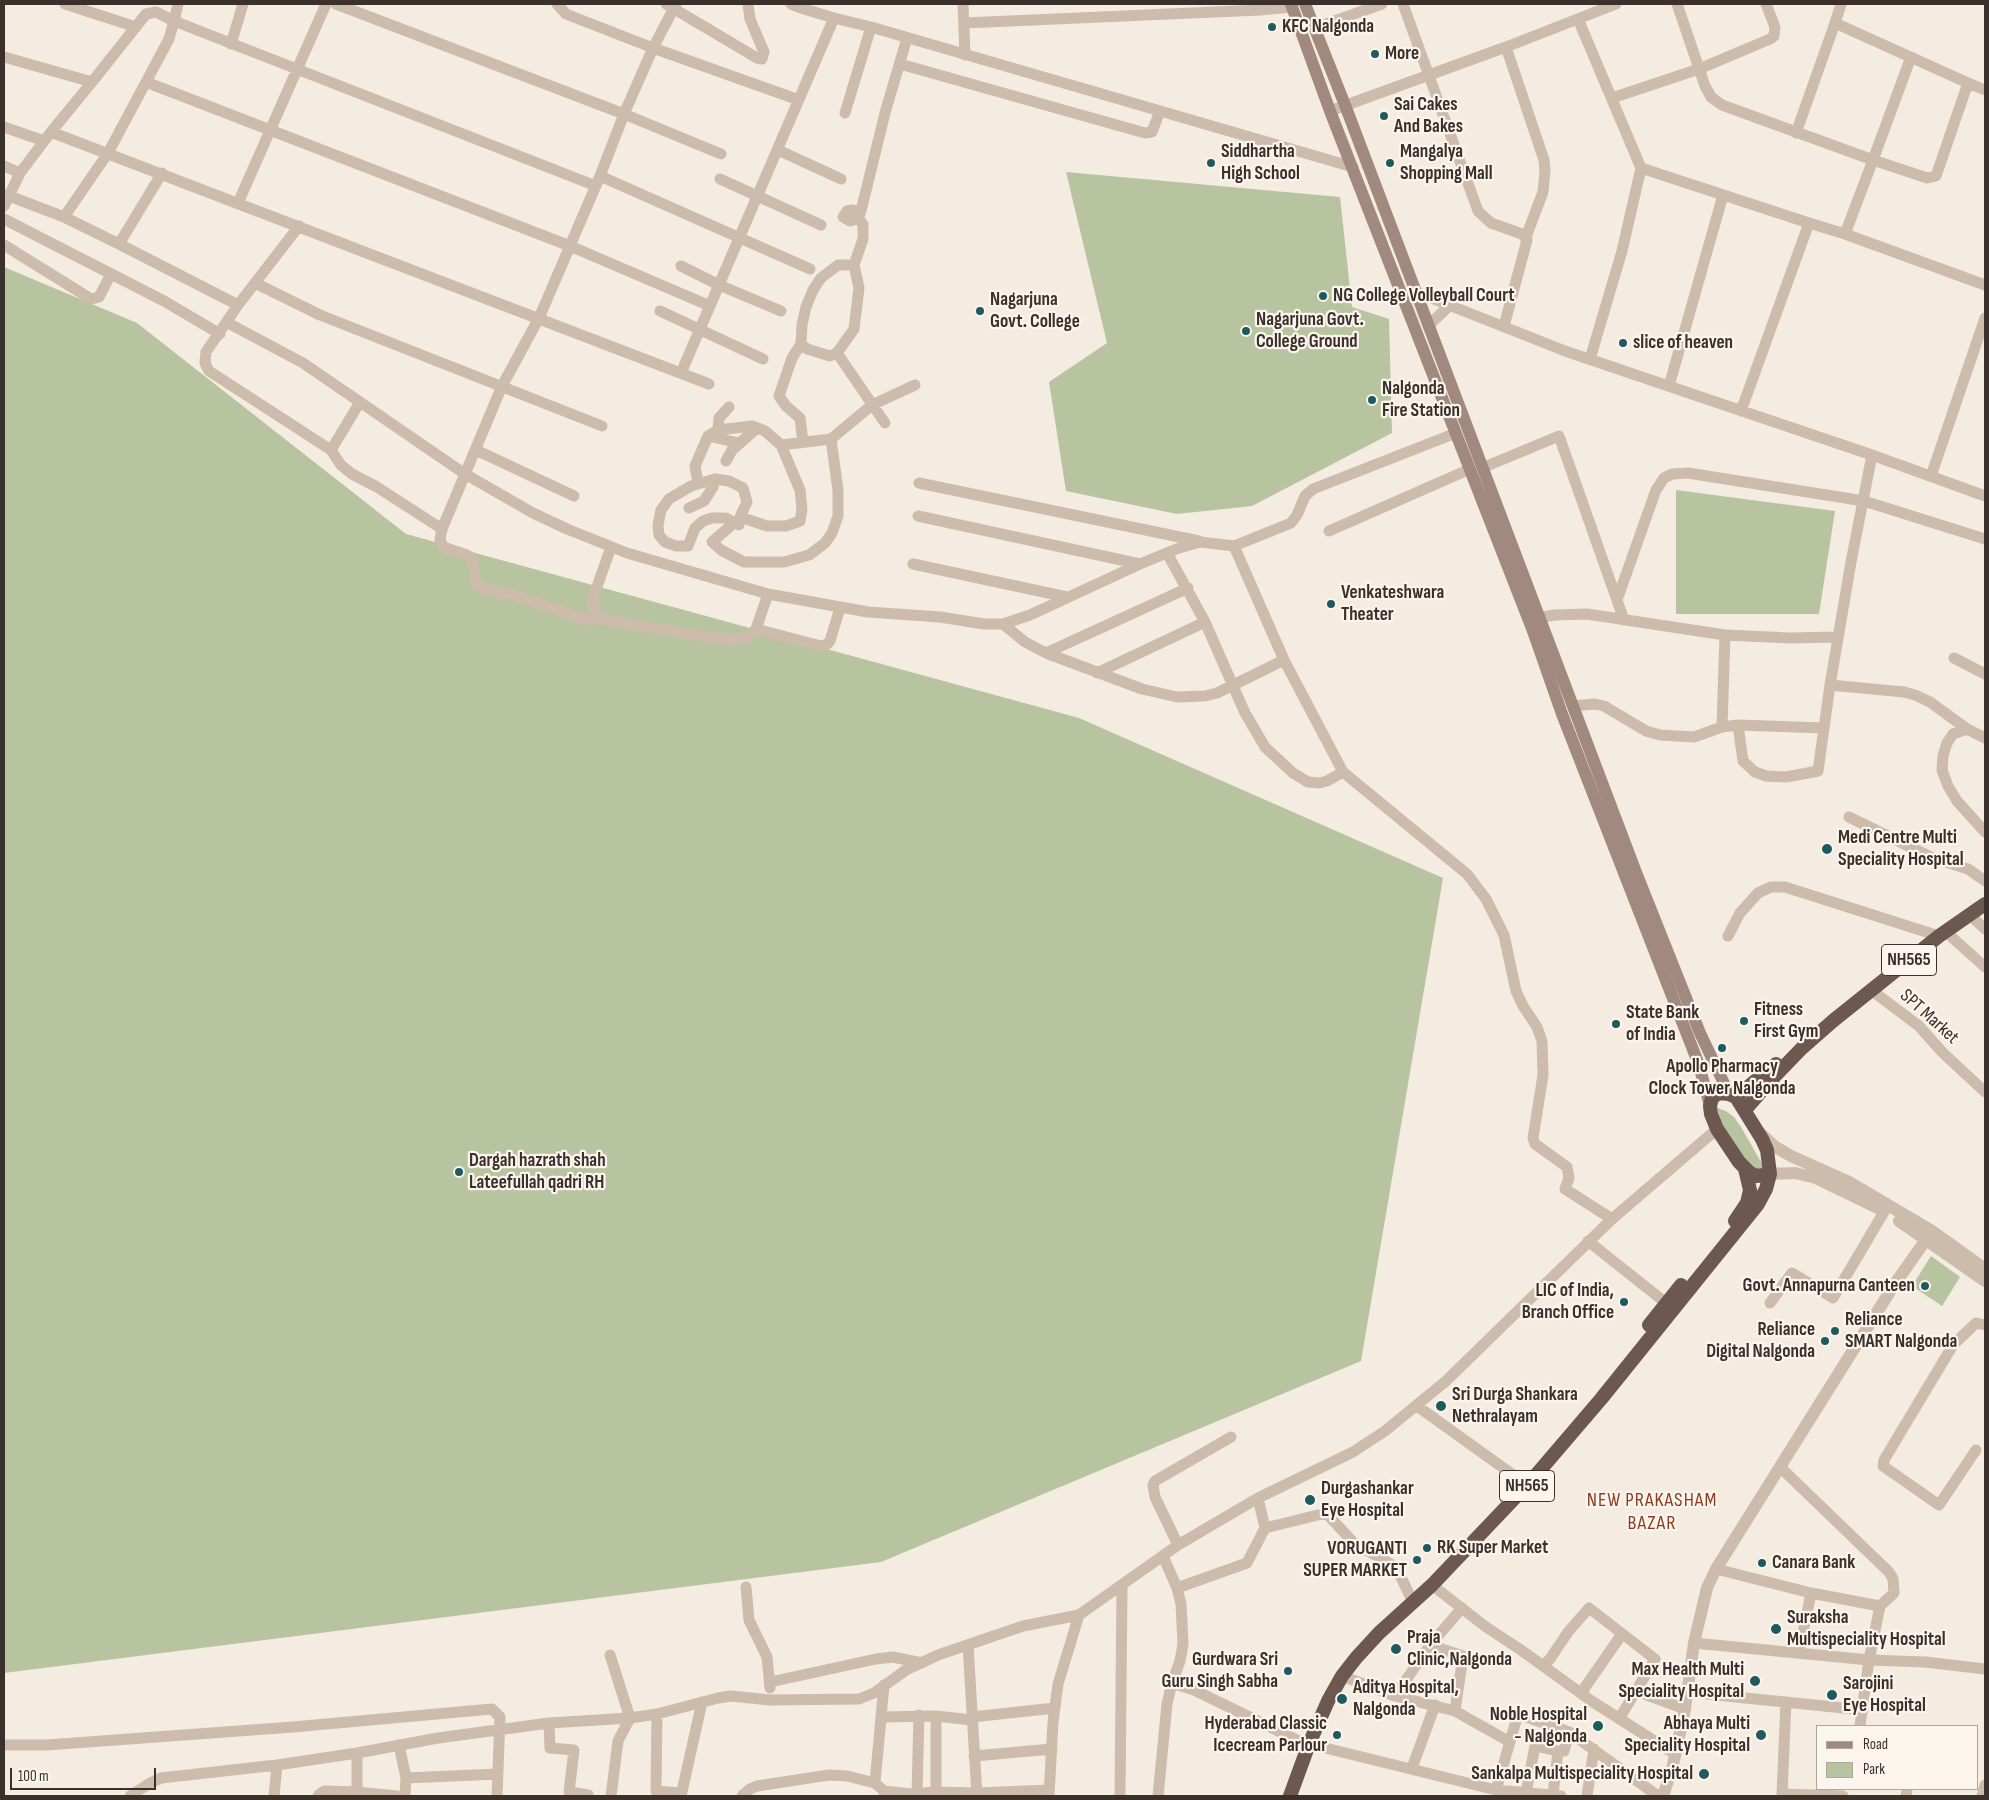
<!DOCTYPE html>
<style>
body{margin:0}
#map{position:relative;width:1989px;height:1800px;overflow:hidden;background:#f4ebe1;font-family:"Sofia Sans Condensed",sans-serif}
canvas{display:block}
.frame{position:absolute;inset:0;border:5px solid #3b302b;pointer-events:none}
.legend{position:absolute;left:1816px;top:1725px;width:162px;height:65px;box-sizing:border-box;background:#fbf5ee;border:1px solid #aea6a0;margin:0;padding:6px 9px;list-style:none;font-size:15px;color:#3b302b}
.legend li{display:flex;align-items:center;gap:10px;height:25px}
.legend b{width:25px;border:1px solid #aea6a0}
.scale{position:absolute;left:10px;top:1768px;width:146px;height:22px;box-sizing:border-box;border:2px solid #3b302b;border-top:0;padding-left:6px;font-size:15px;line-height:18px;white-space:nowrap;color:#3b302b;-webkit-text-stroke:4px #fbf5ee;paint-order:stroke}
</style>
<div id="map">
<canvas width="1989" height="1800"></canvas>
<div class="frame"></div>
<ul class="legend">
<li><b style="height:6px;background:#a18a7d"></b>Road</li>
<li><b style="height:14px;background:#b8c4a0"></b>Park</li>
</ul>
<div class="scale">100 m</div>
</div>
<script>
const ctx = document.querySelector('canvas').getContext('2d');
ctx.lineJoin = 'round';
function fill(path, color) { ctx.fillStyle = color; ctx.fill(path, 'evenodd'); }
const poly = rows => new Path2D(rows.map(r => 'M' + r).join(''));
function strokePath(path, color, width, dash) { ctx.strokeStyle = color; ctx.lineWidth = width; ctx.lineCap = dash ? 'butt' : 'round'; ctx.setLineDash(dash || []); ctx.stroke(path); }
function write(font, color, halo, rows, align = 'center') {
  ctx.font = font + ' "Sofia Sans Condensed",sans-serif'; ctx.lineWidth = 4.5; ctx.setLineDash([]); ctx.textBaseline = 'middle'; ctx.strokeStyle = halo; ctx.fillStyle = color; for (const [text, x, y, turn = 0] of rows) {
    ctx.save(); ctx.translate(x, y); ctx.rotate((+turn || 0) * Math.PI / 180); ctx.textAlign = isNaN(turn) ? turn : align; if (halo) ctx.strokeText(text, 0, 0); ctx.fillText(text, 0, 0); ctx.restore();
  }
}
const green = poly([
 [1066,172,1340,197,1352,307,1389,319,1392,433,1252,506,1177,514,1066,491,1049,382,1107,343],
 [4,267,137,323,406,534,1079,718,1443,878,1361,1361,881,1562,4,1673],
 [1676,490,1835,511,1819,614,1676,614],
 [1717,1108,1726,1111,1734,1117,1741,1127,1761,1162,1763,1168,1759,1172,1752,1170,1722,1125],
 [1931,1256,1960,1277,1942,1306,1912,1286]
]);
const minor = poly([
 [65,4,136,27],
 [336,4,624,114,721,154],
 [557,4,566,14,653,48,799,100],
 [666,4,757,58,762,59,764,52,750,19,748,4],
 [963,4,965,55],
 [1403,4,1478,211,1491,223,1522,234,1527,240,1504,326],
 [1677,4,1705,86,1711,97,1722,105,1873,160,1911,57],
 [1841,4,1835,23,1968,83,1936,176,1927,178,1873,160,1845,234],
 [834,18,871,27,1353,167],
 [1578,19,1641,168,1622,251,1590,359],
 [964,23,1260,10,1293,7],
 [1315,28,1382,4],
 [231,44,243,4],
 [1506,47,1544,160,1545,171,1543,192,1526,237],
 [4,57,92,82,51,132,709,384],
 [900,64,1145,133,1152,132,1160,111],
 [92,82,146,14,156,12,174,21,178,4],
 [1968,83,1985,90],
 [1612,98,1699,69,1770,39,1774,36,1775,27,1766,4],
 [1330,111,1506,47,1616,4],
 [845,113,871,27],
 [4,127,44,141],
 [1796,133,1835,23],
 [778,150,841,179],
 [4,166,20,173],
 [1641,168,1809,223],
 [162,173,119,244,238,305,299,226],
 [600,176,810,269],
 [720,179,821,225],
 [596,186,174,21,169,39,146,82,570,246,710,306],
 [4,194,64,217,119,244],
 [238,203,326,4],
 [4,206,20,173,51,132],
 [64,217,108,153,146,82],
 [4,219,164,301,220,334],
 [4,245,91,299,99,297,111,274],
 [838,265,854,265,859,288,854,329,837,353,830,356,807,349,801,344,802,325,806,307,813,290,821,278,838,265],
 [854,265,863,239,863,224,858,218,857,213,853,210,847,211,843,217,850,221,858,218,861,211,885,113,907,38],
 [681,266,719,285,781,311],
 [255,283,320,315,602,426],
 [1416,292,1565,351,1872,455,1985,496],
 [238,305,206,352,205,363,209,371,331,450,360,402],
 [660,311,763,359],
 [228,323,303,363,465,474,533,513,567,529,627,553,768,594,868,612,940,617,984,624,1003,624,1030,615,1140,564,1179,548,1200,542,1234,546,1284,660,1343,772,1467,874,1486,899,1504,935,1516,991,1523,1006,1537,1027,1542,1041,1543,1075,1533,1138,1535,1144,1567,1167,1569,1178,1565,1189,1612,1219],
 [1428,326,1450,305],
 [801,344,792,358,779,396,786,406,800,418,803,442],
 [837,353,885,423],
 [681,373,834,18,804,9,791,4],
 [1669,386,1723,195],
 [1741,411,1809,223,1845,234,1985,285],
 [718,430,719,418,729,407],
 [708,436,739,443],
 [331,450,341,465,352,474,377,487,442,529],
 [476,450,574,496],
 [1872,455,1851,562,1830,685,1904,692,1915,695,1930,702,1967,729],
 [726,461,732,450,757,428],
 [1482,468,1559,436,1624,620],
 [1931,476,1985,318],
 [698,483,695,466,708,436,718,430,752,426,765,431,781,445],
 [919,483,1199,541],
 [689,508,704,501,713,487,715,479],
 [918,516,1140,564],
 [740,517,739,525,726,518,712,518,703,521,695,528,688,546,676,546,665,542,659,535,658,525,661,510,669,499,691,486,715,479,729,481,743,488,747,502,740,517,767,526,786,526,800,521,802,509,800,490,781,445,831,439],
 [735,522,712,542,721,550,744,562,784,562,809,555,825,543,832,533,838,516,838,490,831,439,872,405,915,385],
 [1329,531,1470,469],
 [1234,546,1291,523,1297,515,1305,496,1313,489,1456,433],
 [611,547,593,598,593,609,598,617,610,621,719,639,734,640,747,638,756,629],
 [1167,553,1205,622,1245,713,1265,747,1293,773,1308,782,1319,783,1327,781,1343,772],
 [913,564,1067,597],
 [768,594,756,629,821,646,826,645,830,641,840,608],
 [1617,600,1656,490,1664,478,1672,474,1688,473,1864,501,1985,539],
 [598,617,588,620,583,619,511,594,489,591,482,588,477,584,472,559,467,555,443,547,440,539,442,529,502,386,539,318,600,176,624,114,653,48,676,4],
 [1539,618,1554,615,1587,614,1725,635],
 [1003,624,1025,642,1046,653,1142,689,1177,697,1205,696,1217,693,1284,660],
 [1046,653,1188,588],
 [1954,658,1985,674],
 [1097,673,1205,622],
 [1573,706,1595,704,1604,706,1646,731,1660,735,1694,737,1722,727],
 [1738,725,1743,761,1755,772,1766,776,1786,777,1818,771,1830,685],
 [1824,728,1738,725,1722,727,1725,635,1790,638,1838,637],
 [1985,738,1967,729,1953,734,1947,743,1943,756,1942,770,1948,786,1957,801,1985,832],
 [1849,817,1933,858,1968,869,1985,881],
 [1970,915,1985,929],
 [1946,932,1985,967],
 [1728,936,1740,913,1758,893,1771,887,1785,887,1939,936],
 [1871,990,1919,1026,1942,1052,1985,1092],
 [1588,1241,1666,1303],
 [1770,1303,1792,1273,1833,1298,1884,1212],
 [1417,1406,1523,1482],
 [1976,1450,1939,1505,1883,1466,1884,1460,1953,1345,1976,1323,1985,1325],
 [1780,1467,1889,1572,1893,1579,1894,1593,1880,1606],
 [1258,1498,1265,1528,1326,1513,1354,1543,1396,1567,1410,1596],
 [1178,1545,1155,1497,1153,1485,1155,1481,1231,1437],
 [1716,1569,1811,1593,1880,1606,1869,1660,1860,1726],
 [1432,1585,1486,1627,1521,1650,1593,1702,1675,1754],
 [746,1587,749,1620,767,1657,770,1688],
 [1177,1588,1247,1563,1265,1528],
 [1694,1643,1869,1660,1925,1662,1985,1669],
 [968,1645,977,1796],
 [1430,1645,1462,1608],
 [1799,1653,1811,1593],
 [610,1655,630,1718,618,1741,611,1796],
 [1543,1666,1550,1659,1568,1632,1589,1608,1655,1659,1636,1691,1685,1709],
 [1342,1676,1395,1696],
 [770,1682,876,1659,893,1657,922,1663],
 [1172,1683,1194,1690,1301,1742,1496,1790,1561,1796],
 [1687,1692,1863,1710],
 [1581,1693,1622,1634],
 [1786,1702,1782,1794,1843,1796],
 [1455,1711,1463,1656,1430,1645,1395,1696,1455,1711,1510,1742],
 [657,1714,656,1791,681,1793],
 [936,1716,936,1792],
 [883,1717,936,1716,972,1720],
 [972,1717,1055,1708],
 [1619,1719,1636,1691],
 [549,1723,550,1748,574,1750,569,1792,588,1795,588,1796],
 [4,1745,47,1745,293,1727,492,1709,500,1717,497,1796],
 [399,1745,406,1778,405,1796],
 [357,1753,357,1792,397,1796],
 [974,1756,1052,1749],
 [1412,1768,1435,1705],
 [406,1778,498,1774],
 [875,1783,884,1685],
 [1496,1790,1518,1714,1569,1732,1658,1796],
 [884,1791,911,1794,936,1792,977,1793,1049,1790],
 [1526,1793,1535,1746,1558,1751],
 [917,1794,919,1715],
 [1553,1795,1558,1751,1564,1751,1569,1732],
 [130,1796,150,1783,161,1778,277,1765,357,1753,438,1738,549,1723,630,1718,657,1714,718,1698,731,1696,770,1700,859,1699,874,1693,906,1670,938,1655,1023,1626,1079,1615],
 [274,1796,277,1765],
 [318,1796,321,1793,325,1791,357,1792],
 [681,1796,702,1702],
 [742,1796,750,1789,757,1786,829,1775,847,1776,875,1783,884,1791,884,1796],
 [1049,1796,1053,1722,1058,1684,1079,1615,1178,1545,1258,1498,1353,1452,1385,1431,1446,1381,1612,1219,1717,1129],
 [1120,1796,1122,1586],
 [1158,1796,1167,1704,1172,1683,1180,1661,1183,1644,1181,1604,1177,1588,1163,1556],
 [1587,1796,1594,1749],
 [1906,1796,1907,1789],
 [1982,1796,1985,1785]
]);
const tertiary = poly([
 [1759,1132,1774,1146,1791,1156,1849,1182,1932,1231,1985,1269],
 [1770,1174,1795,1173,1816,1178,1880,1209],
 [1899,1221,1985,1281],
 [1663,1796,1673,1765,1685,1709,1694,1643,1707,1588,1716,1569,1894,1285,1932,1231]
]);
const secondary = poly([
 [1291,4,1330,111,1533,631,1562,714,1699,1065,1710,1106],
 [1305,4,1345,105,1637,875,1700,1033,1729,1094]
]);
const trunk = poly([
 [1736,1097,1776,1064],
 [1745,1110,1773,1078,1802,1048,1834,1020,1939,936,1985,904],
 [1735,1221,1747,1203,1750,1190,1745,1169],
 [1649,1325,1681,1285],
 [1290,1796,1309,1744,1328,1701,1342,1676,1356,1658,1379,1633,1432,1585,1530,1482,1601,1399,1758,1204,1766,1189,1770,1174,1767,1150,1762,1139,1736,1097,1729,1094,1718,1093,1712,1098,1710,1106,1711,1114,1717,1129,1739,1162,1750,1173,1757,1176,1770,1174]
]);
const markers = [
 [1272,27,5,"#1f5a5e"],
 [1375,54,5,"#1f5a5e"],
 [1384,116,5,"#1f5a5e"],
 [1211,163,5,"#1f5a5e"],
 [1390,163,5,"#1f5a5e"],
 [1323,296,5,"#1f5a5e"],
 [980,311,5,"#1f5a5e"],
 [1246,331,5,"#1f5a5e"],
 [1623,343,5,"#1f5a5e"],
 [1372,400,5,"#1f5a5e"],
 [1331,604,5,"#1f5a5e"],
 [1827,849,6,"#1f5a5e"],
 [1744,1021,5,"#1f5a5e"],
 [1616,1024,5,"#1f5a5e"],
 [1722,1048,5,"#1f5a5e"],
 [459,1172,5,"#1f5a5e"],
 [1925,1286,5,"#1f5a5e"],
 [1624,1302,5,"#1f5a5e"],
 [1835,1331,5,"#1f5a5e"],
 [1825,1341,5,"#1f5a5e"],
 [1441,1406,6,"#1f5a5e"],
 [1310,1500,6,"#1f5a5e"],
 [1427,1548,5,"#1f5a5e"],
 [1417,1560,5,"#1f5a5e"],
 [1762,1563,5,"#1f5a5e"],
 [1776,1629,6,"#1f5a5e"],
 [1396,1649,6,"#1f5a5e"],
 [1288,1671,5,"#1f5a5e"],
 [1755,1681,6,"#1f5a5e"],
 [1832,1695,6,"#1f5a5e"],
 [1342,1699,6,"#1f5a5e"],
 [1598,1726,6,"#1f5a5e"],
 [1337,1735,5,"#1f5a5e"],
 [1761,1735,6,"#1f5a5e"],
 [1704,1774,6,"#1f5a5e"]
];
const shields = [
 [1909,960,55],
 [1527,1486,55]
];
const shieldNames = [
 ["NH565",1909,960],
 ["NH565",1527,1486]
];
const poiNames = [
 ["KFC Nalgonda",1282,27],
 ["More",1385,54],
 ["Sai Cakes",1394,105],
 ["And Bakes",1394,127],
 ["Siddhartha",1221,152],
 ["High School",1221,174],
 ["Mangalya",1400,152],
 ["Shopping Mall",1400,174],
 ["NG College Volleyball Court",1333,296],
 ["Nagarjuna",990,300],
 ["Govt. College",990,322],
 ["Nagarjuna Govt.",1256,320],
 ["College Ground",1256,342],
 ["slice of heaven",1633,343],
 ["Nalgonda",1382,389],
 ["Fire Station",1382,411],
 ["Venkateshwara",1341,593],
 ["Theater",1341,615],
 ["Medi Centre Multi",1838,838],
 ["Speciality Hospital",1838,860],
 ["Fitness",1754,1010],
 ["First Gym",1754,1032],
 ["State Bank",1626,1013],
 ["of India",1626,1035],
 ["Apollo Pharmacy",1722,1067,"center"],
 ["Clock Tower Nalgonda",1722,1089,"center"],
 ["Dargah hazrath shah",469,1161],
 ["Lateefullah qadri RH",469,1183],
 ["Govt. Annapurna Canteen",1915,1286,"right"],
 ["LIC of India,",1614,1291,"right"],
 ["Branch Office",1614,1313,"right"],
 ["Reliance",1845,1320],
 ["SMART Nalgonda",1845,1342],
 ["Reliance",1815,1330,"right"],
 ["Digital Nalgonda",1815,1352,"right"],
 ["Sri Durga Shankara",1452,1395],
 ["Nethralayam",1452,1417],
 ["Durgashankar",1321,1489],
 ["Eye Hospital",1321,1511],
 ["RK Super Market",1437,1548],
 ["VORUGANTI",1407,1549,"right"],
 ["SUPER MARKET",1407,1571,"right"],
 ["Canara Bank",1772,1563],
 ["Suraksha",1787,1618],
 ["Multispeciality Hospital",1787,1640],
 ["Praja",1407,1638],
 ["Clinic,Nalgonda",1407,1660],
 ["Gurdwara Sri",1278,1660,"right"],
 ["Guru Singh Sabha",1278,1682,"right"],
 ["Max Health Multi",1744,1670,"right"],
 ["Speciality Hospital",1744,1692,"right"],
 ["Sarojini",1843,1684],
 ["Eye Hospital",1843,1706],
 ["Aditya Hospital,",1353,1688],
 ["Nalgonda",1353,1710],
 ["Noble Hospital",1587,1715,"right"],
 ["- Nalgonda",1587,1737,"right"],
 ["Hyderabad Classic",1327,1724,"right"],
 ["Icecream Parlour",1327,1746,"right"],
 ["Abhaya Multi",1750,1724,"right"],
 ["Speciality Hospital",1750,1746,"right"],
 ["Sankalpa Multispeciality Hospital",1693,1774,"right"]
];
const streetNames = [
 ["SPT Market",1929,1017,42]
];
const neighbourhoodNames = [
 ["NEW PRAKASHAM",1652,1501],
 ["BAZAR",1652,1524]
];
fill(green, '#b8c4a0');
strokePath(minor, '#cdbbac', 11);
strokePath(tertiary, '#cdbbac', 12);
strokePath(secondary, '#a18a7d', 12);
strokePath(trunk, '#6c584f', 14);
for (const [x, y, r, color] of markers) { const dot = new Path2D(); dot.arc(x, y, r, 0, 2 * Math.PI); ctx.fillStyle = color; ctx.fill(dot); strokePath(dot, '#fbf5ee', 2); }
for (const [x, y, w] of shields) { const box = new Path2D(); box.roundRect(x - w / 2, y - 15.5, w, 31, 4); ctx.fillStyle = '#fbf5ee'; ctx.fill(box); strokePath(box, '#3b302b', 1); }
write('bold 18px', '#3b302b', null, shieldNames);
write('bold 19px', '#3b302b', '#fbf5ee', poiNames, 'left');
write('19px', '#3b302b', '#fbf5ee', streetNames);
ctx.letterSpacing = '1px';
write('20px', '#8c3b22', '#fbf5ee', neighbourhoodNames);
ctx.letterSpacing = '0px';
</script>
